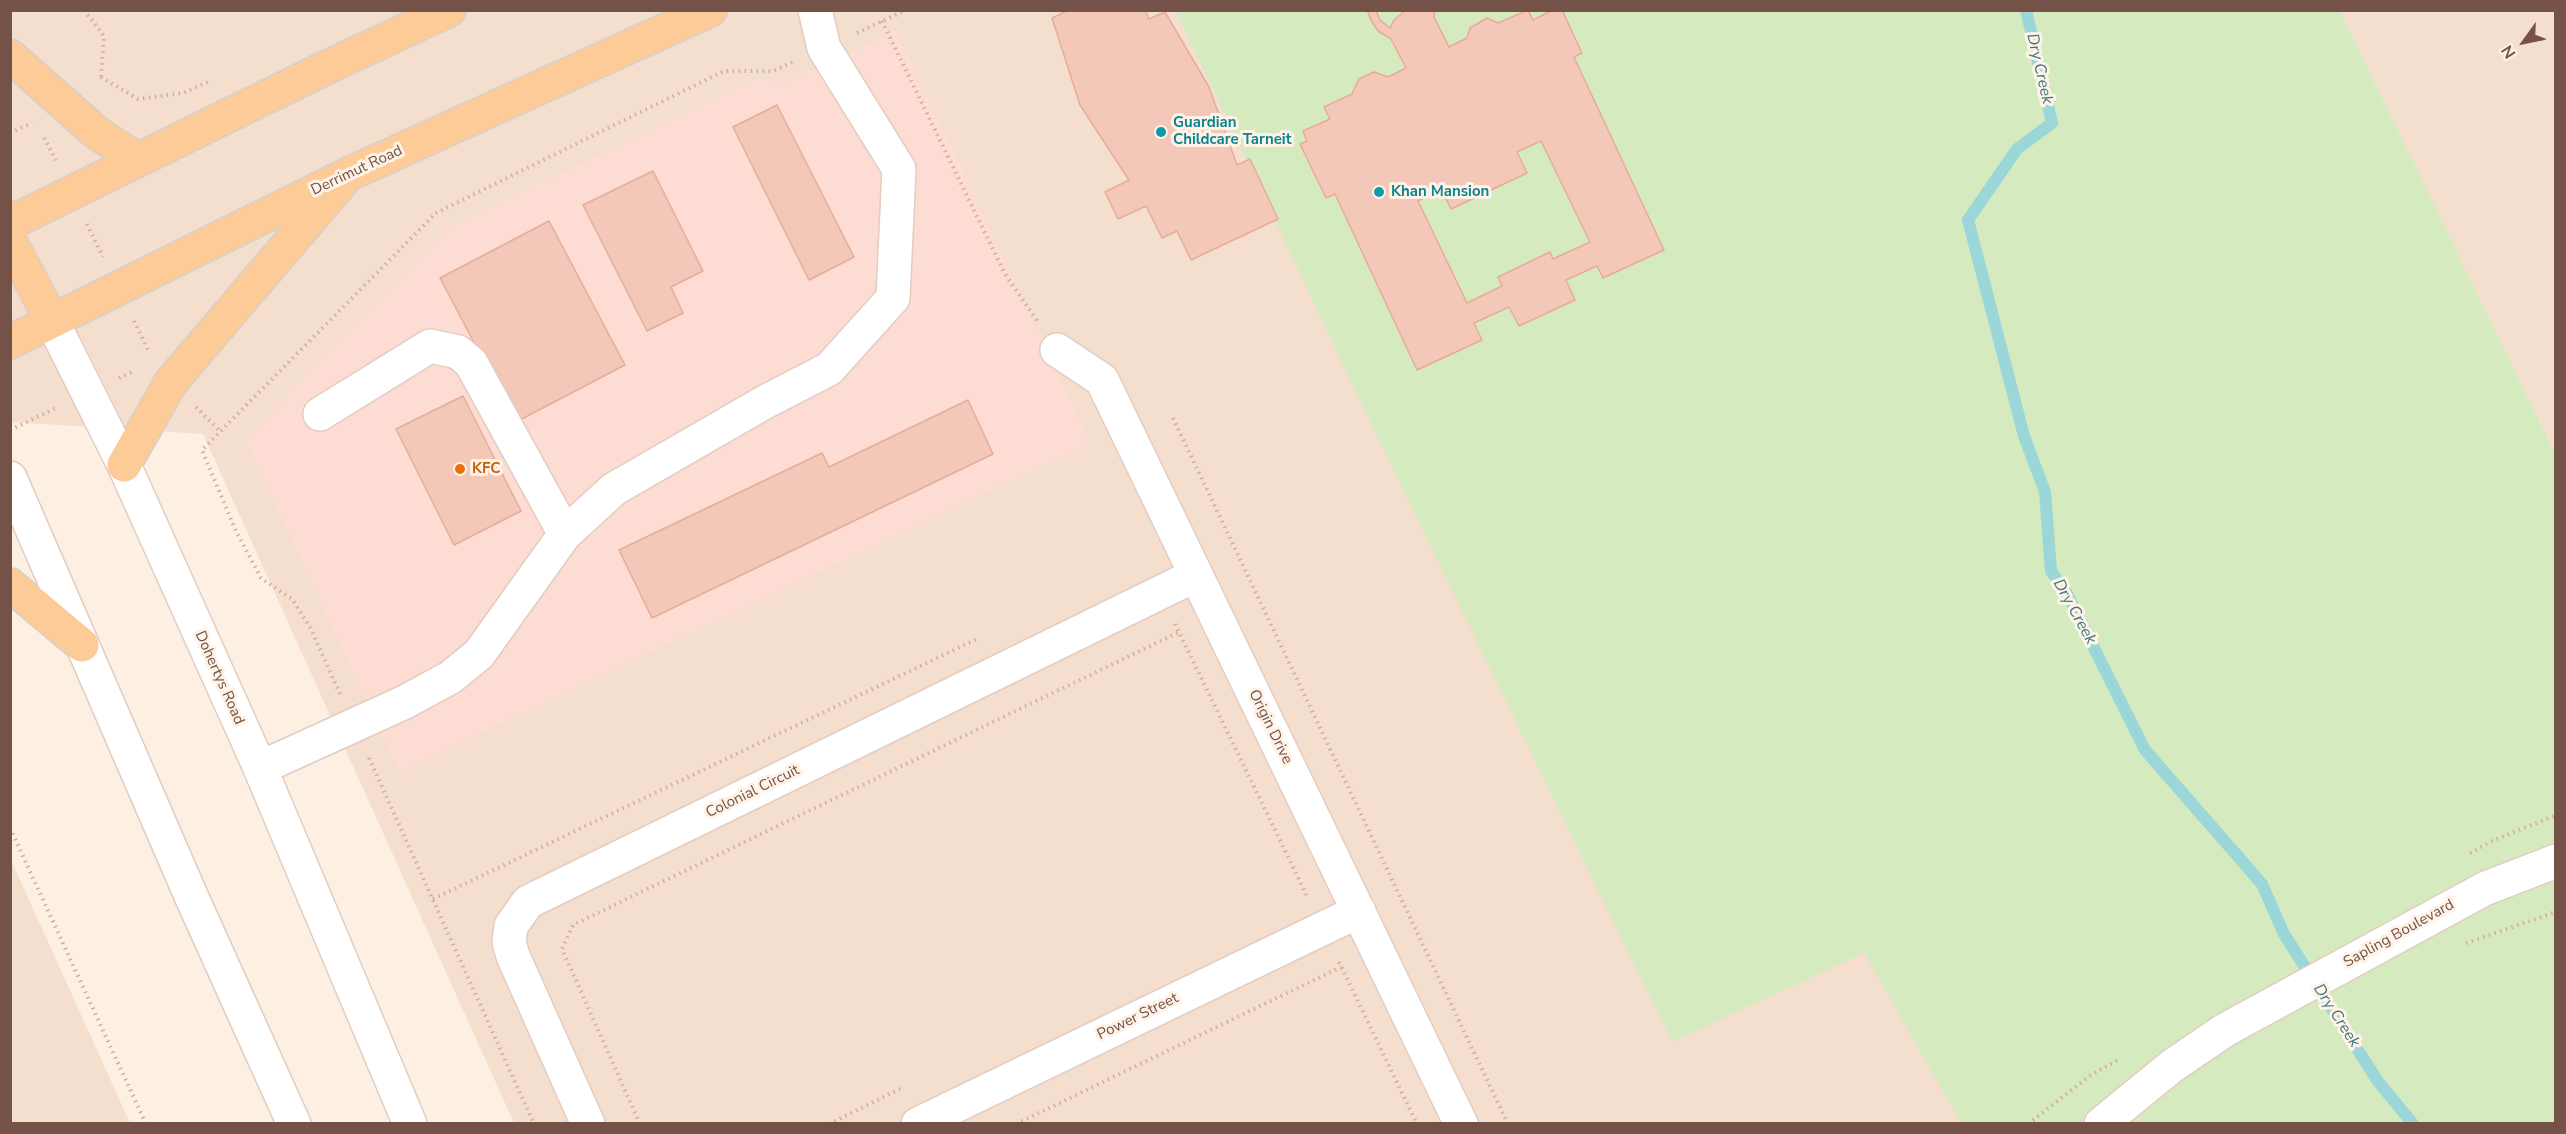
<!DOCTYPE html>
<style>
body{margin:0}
#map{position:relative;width:2566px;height:1134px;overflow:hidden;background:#fdefe1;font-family:"Nunito Sans",sans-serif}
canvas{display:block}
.frame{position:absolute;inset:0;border:12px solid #745247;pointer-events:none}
.north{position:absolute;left:2494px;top:12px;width:60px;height:60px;-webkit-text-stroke:4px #fff3e8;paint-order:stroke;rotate:237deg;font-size:16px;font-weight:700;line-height:24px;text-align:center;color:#745247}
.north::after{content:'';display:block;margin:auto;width:21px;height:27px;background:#745247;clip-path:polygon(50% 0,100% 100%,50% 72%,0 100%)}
</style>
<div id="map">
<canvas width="2566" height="1134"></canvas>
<div class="frame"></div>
<div class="north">N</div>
</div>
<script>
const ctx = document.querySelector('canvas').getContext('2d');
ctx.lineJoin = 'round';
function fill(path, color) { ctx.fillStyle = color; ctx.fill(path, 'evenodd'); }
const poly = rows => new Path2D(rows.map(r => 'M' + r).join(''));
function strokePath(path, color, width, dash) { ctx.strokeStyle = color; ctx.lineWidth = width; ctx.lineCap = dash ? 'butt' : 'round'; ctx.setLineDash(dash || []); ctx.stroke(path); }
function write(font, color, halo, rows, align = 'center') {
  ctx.font = font + ' "Nunito Sans",sans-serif'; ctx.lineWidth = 6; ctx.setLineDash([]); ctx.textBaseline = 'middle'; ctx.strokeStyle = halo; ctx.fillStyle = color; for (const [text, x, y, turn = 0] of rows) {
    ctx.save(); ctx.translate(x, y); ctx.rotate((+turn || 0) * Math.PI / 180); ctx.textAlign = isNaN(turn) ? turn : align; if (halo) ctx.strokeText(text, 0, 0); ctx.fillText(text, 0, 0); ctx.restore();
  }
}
const residential = poly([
 [10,11,1603,11,1864,953,2555,1123,514,1123,203,434,11,422],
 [2340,11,2555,11,2555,453],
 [11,860,130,1123,11,1123]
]);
const commercial = poly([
 [896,31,1091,443,399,772,245,439,447,228,755,80,791,81]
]);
const green = poly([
 [1176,11,2340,11,2555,453,2555,1123,1961,1123,1864,953,1672,1042,1372,426]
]);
const stream = poly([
 [2026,10,2052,123,2017,149,1968,220,2024,436,2045,492,2051,571,2067,594,2145,750,2262,884,2284,934,2377,1080,2413,1124]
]);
const building = poly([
 [1069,10,1145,10,1149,19,1165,12,1209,87,1237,165,1250,159,1278,219,1191,260,1177,231,1162,238,1146,206,1118,219,1105,192,1129,180,1080,105,1052,18,1069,10],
 [1376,10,1380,20,1390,28,1394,20,1406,10,1435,10,1434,17,1449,47,1467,38,1470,28,1487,18,1498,23,1528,10,1533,20,1553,10,1562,10,1582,53,1574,57,1664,250,1603,278,1597,266,1566,280,1575,300,1519,326,1509,307,1474,323,1482,340,1417,370,1335,194,1326,198,1300,144,1307,141,1303,131,1330,119,1324,107,1352,94,1359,79,1374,72,1388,77,1406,68,1391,39,1378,31,1371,20,1367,10,1376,10],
 [1541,141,1590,242,1553,259,1550,252,1498,277,1502,286,1467,303,1418,201,1441,189,1451,209,1527,173,1517,152,1541,141],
 [777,105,854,257,809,280,733,127,777,105],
 [653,171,703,271,671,287,683,313,647,331,583,205,653,171],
 [549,221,625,365,516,422,440,278,549,221],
 [463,396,521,511,454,545,396,429,463,396],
 [968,400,993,454,652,618,619,550,822,453,829,467,968,400]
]);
const path = poly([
 [84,10,104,36,101,77],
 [882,21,1005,274,1038,322],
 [857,33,906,10],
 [101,77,138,99,183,93,208,82],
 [10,133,32,123],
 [44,138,56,160],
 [87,224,103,257],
 [134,321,149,352],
 [119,378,134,371],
 [196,407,220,431],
 [1173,418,1508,1124],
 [10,430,56,408],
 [1175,624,1307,896],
 [340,694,311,629,292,599,261,578,235,529,202,450,436,213,724,71,773,71,793,62],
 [369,758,534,1124],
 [10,828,146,1124],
 [2470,853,2492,841,2556,815],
 [433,899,979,638],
 [2466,943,2556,912],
 [1339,962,1417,1124],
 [640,1124,562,949,573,925,1179,632],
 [829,1124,904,1087],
 [1016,1124,1341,967],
 [2028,1124,2091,1075,2118,1060]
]);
const minor = poly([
 [52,321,124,465,260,768,410,1124],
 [1057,350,1102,380,1461,1124],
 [320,414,430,346,458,352,471,363,565,534],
 [10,478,192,898,294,1124],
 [260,768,405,702,451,677,479,654,565,534,614,489,765,402,829,369,893,298,899,169,824,48,815,10],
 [588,1124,513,956,509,942,511,926,528,902,1196,575],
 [918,1124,1359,911],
 [2101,1124,2172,1066,2225,1030,2484,889,2556,861]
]);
const major = poly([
 [10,56,97,133,138,160],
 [10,223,319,71,449,10],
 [10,241,52,321],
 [10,342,349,174,710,10],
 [124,465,171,382,340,184],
 [10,585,82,645]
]);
const markers = [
 [1161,132,6,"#0f9aa8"],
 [1379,192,6,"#0f9aa8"],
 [460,469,6,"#e8710a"]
];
const cultureNames = [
 ["Guardian",1173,123],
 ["Childcare Tarneit",1173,140],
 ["Khan Mansion",1391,192]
];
const streetNames = [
 ["Derrimut Road",357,171,-25],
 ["Dohertys Road",219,678,66],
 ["Origin Drive",1270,727,64],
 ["Colonial Circuit",753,792,-26],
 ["Sapling Boulevard",2399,934,-29],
 ["Power Street",1138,1017,-26]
];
const foodNames = [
 ["KFC",472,469]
];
const waterNames = [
 ["Dry Creek",2039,69,77],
 ["Dry Creek",2074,612,61],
 ["Dry Creek",2336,1016,57]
];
fill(residential, '#f4dfcf');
fill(commercial, '#fddcd4');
fill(green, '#d6eabf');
strokePath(stream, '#9bd6d8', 12);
fill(building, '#f3c8b8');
strokePath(building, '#e6ac98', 1.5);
strokePath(minor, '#e3ccc0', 36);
strokePath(major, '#d8cfcb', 36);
strokePath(path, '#d7ab9b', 4, [1.5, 4.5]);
strokePath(minor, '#fff', 33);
strokePath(major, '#fdcb97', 33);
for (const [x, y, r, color] of markers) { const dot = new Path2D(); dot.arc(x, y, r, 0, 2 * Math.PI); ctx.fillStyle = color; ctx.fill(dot); strokePath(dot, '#fff3e8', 2); }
write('bold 15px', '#0d838f', '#fff3e8', cultureNames, 'left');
write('15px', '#745247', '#fff3e8', streetNames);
write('bold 15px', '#c56008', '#fff3e8', foodNames, 'left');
write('italic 16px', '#3b787b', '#fff3e8', waterNames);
</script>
